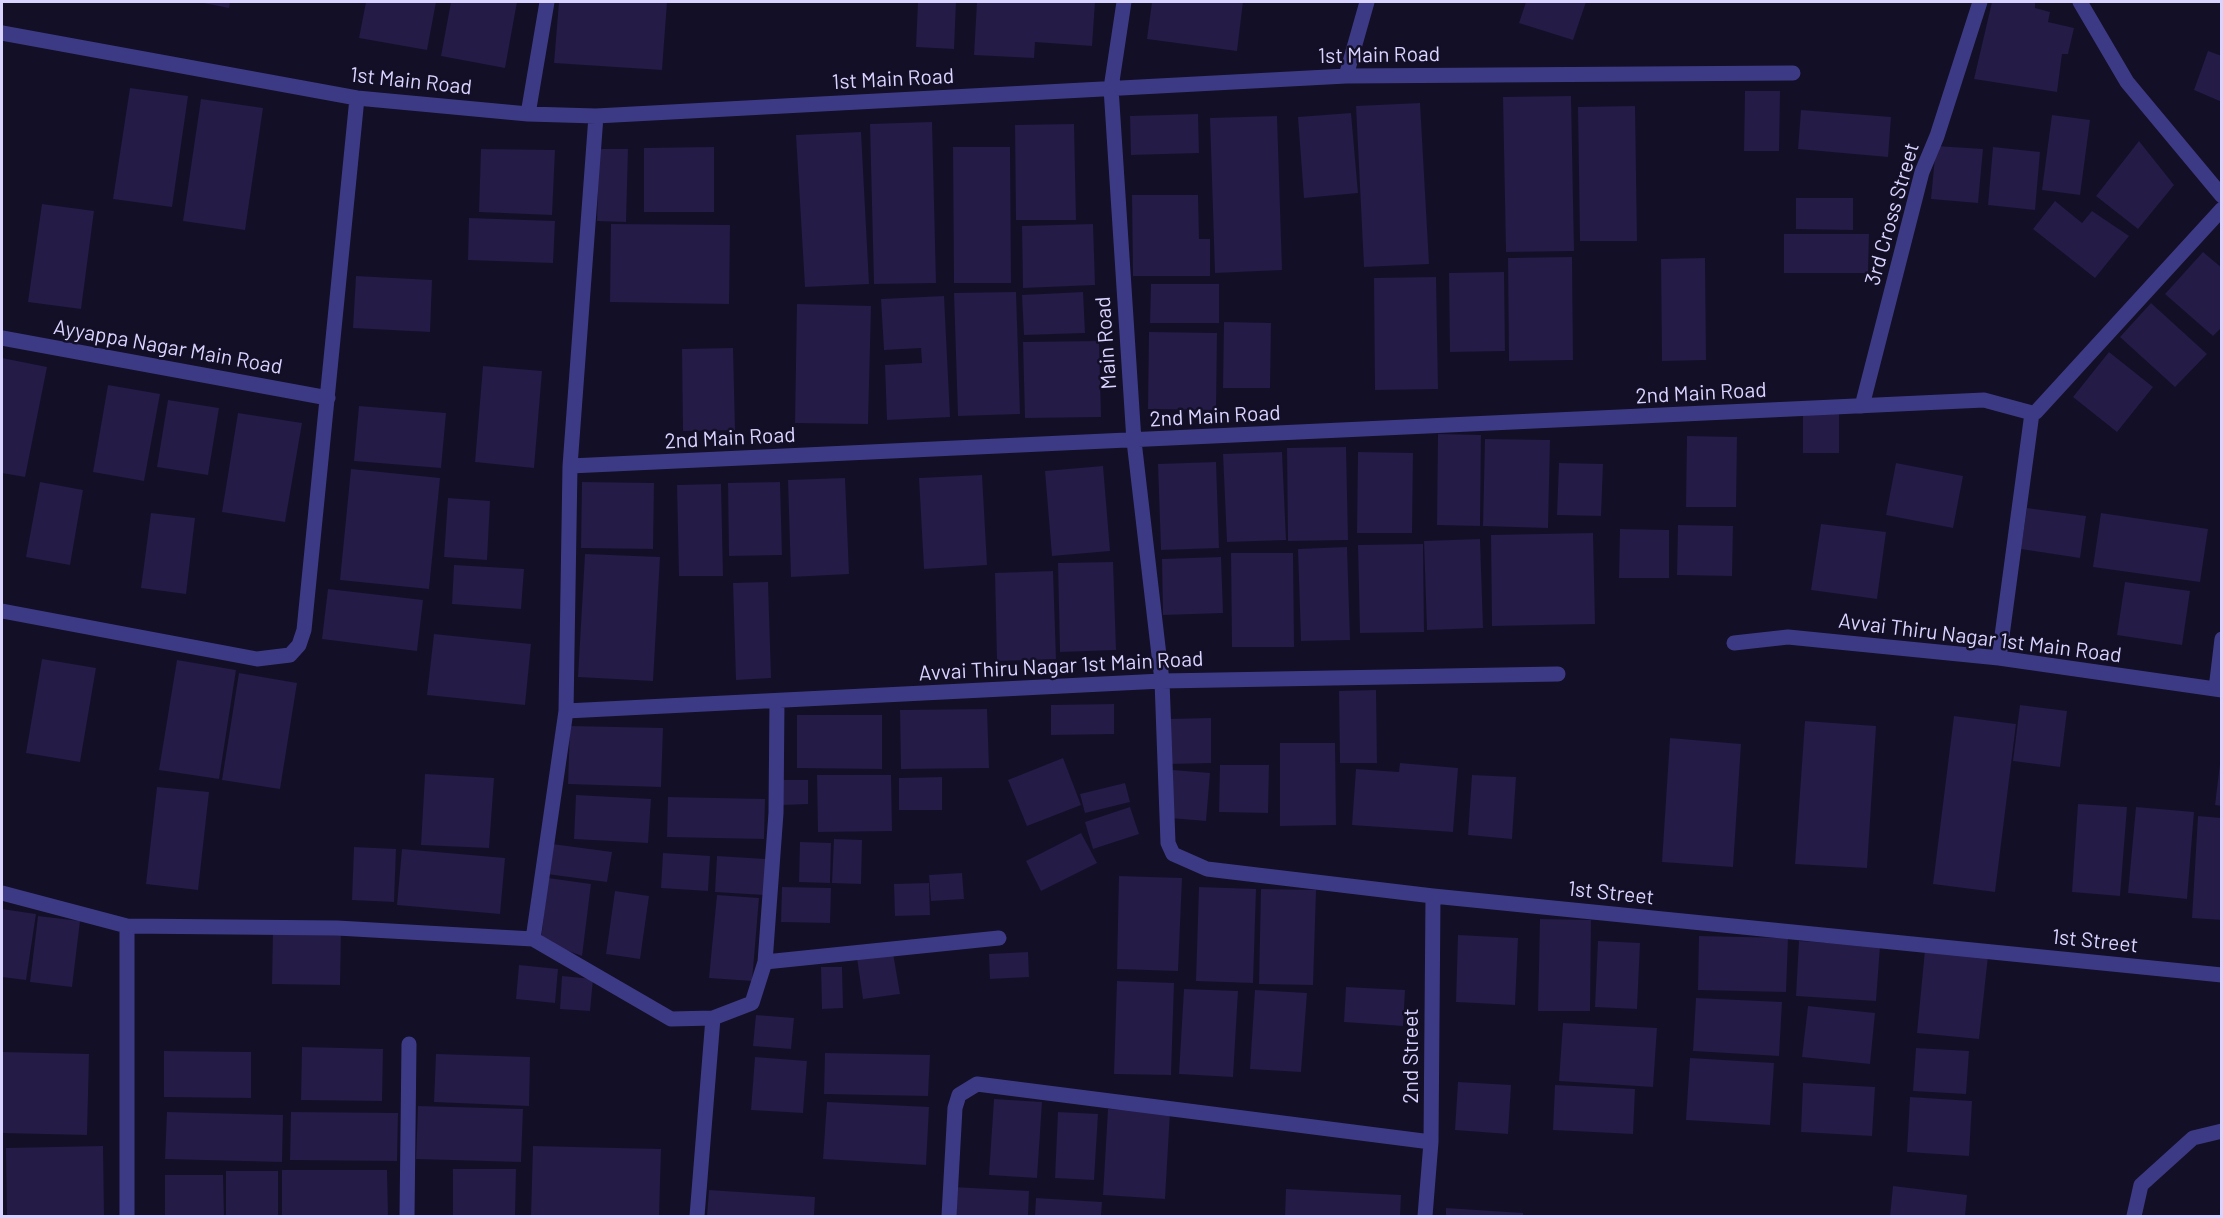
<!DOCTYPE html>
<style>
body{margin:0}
#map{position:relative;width:2223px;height:1218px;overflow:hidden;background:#130f26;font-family:Barlow,sans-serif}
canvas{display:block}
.frame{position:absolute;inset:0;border:3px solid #d9d4ff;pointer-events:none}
</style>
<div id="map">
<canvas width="2223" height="1218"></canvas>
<div class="frame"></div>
</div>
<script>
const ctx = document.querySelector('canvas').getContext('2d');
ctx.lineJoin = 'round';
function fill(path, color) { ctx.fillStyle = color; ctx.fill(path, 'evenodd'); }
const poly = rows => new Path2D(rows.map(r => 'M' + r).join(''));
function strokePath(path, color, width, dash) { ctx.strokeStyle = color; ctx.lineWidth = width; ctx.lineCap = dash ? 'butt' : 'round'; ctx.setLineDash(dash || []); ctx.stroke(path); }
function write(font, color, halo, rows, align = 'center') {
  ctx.font = font + ' Barlow,sans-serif'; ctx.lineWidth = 5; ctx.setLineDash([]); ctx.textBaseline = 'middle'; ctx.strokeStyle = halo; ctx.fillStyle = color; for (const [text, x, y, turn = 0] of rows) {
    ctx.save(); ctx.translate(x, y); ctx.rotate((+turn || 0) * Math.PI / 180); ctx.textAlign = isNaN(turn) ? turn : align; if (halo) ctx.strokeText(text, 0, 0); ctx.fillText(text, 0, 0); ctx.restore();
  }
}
const building = poly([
 [198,2,230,2,229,8],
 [366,2,436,2,427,50,359,38],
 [451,2,517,2,505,68,441,56],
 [559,2,667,2,662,70,554,63],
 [918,2,956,2,954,49,916,47],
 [977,2,1095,2,1092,46,1035,42,1034,58,974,55],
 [1152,2,1243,2,1237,51,1147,39],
 [1526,2,1586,2,1573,40,1519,23],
 [1992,2,2035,2,2035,8,2050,12,2048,22,2074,28,2068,54,2062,54,2057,92,1974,79],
 [2208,51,2222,56,2222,102,2194,90],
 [130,88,188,96,172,207,113,199],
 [1745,91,1780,91,1779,151,1744,151],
 [1571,96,1574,251,1506,252,1503,97],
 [201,99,263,108,245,230,183,221],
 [1420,103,1429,264,1364,267,1356,106],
 [1635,106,1637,241,1580,241,1578,107],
 [1801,110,1891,117,1888,157,1798,149],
 [1351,113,1358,193,1304,198,1298,117],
 [1198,114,1199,153,1131,155,1130,116],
 [2052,115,2090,120,2080,195,2042,190],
 [1277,116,1282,270,1215,273,1210,118],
 [932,122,936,283,874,284,870,124],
 [1074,124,1076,220,1016,220,1015,125],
 [861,132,869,284,805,287,796,135],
 [2139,141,2174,185,2138,229,2096,196],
 [1936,146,1983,149,1978,203,1931,199],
 [714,147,714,212,644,212,644,148],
 [953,147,1010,147,1011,283,954,283],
 [1993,147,2040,152,2035,210,1988,205],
 [481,149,555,150,552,215,479,212],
 [599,149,628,149,626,222,597,221],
 [1132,195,1198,195,1199,239,1210,239,1210,276,1133,276],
 [1796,198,1853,198,1853,230,1796,229],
 [2055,201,2082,223,2092,211,2129,236,2095,278,2033,229],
 [42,204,94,211,81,309,28,302],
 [469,218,555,221,553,263,468,260],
 [611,224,730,225,729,304,610,302],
 [1093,224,1095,285,1023,288,1022,226],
 [1784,234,1869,234,1868,273,1784,273],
 [2203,252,2222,268,2222,327,2213,336,2165,294],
 [1572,257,1573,360,1509,361,1508,258],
 [1705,258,1706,360,1662,361,1661,259],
 [1504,272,1505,351,1450,352,1449,273],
 [356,276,432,280,430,332,353,328],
 [1436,277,1438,389,1375,390,1374,278],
 [1151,284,1219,284,1219,323,1150,323],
 [1016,292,1020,414,958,416,954,293],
 [1083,292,1085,333,1024,335,1022,295],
 [944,296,950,417,887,420,885,365,922,363,921,348,884,350,881,299],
 [2151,303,2207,354,2175,387,2120,337],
 [797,304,871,306,868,424,795,423],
 [1224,322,1271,323,1270,388,1223,388],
 [1149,332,1217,333,1216,410,1148,409],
 [1099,341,1101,417,1025,418,1023,342],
 [733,348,735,430,683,431,682,349],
 [2109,352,2153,387,2117,432,2073,397],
 [2,358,47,367,25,477,2,473],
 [483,366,542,371,534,468,475,462],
 [108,385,160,394,144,481,93,472],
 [168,400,219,408,208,475,157,467],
 [359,406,446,413,441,468,354,461],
 [238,413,302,423,285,522,222,512],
 [1803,413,1839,413,1839,453,1803,453],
 [1438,434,1481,435,1480,526,1437,525],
 [1687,436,1737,437,1736,507,1686,507],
 [1485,439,1550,440,1548,528,1483,526],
 [1346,447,1348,540,1288,541,1287,448],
 [1282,452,1286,540,1227,542,1223,454],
 [1358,452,1413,453,1412,533,1357,533],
 [1216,462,1219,548,1161,550,1158,464],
 [1559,463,1603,464,1601,516,1557,515],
 [1896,463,1963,476,1953,528,1886,515],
 [1103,466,1110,551,1052,556,1045,471],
 [351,469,440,478,429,589,340,580],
 [982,475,987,565,924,569,919,478],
 [845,478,849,574,791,577,788,480],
 [40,482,83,490,70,565,26,557],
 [582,482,654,483,653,549,581,548],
 [780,482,782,555,729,556,728,483],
 [721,484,723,576,679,576,677,485],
 [448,498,490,501,487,560,444,557],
 [2027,508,2086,516,2080,558,2021,549],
 [151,513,195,518,186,594,141,588],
 [2101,513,2208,529,2200,582,2093,567],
 [1821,524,1886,532,1877,599,1811,590],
 [1678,525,1733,526,1732,576,1677,575],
 [1620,529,1669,530,1669,578,1619,578],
 [1593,533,1595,624,1492,626,1491,535],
 [1480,539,1483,628,1427,630,1424,541],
 [1423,544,1424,632,1360,633,1358,545],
 [1347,547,1350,640,1301,641,1298,549],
 [1231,553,1293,553,1294,647,1232,647],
 [585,554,660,557,653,681,578,677],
 [1221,557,1223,613,1163,615,1162,559],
 [1113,562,1116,650,1060,652,1058,563],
 [454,565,524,569,521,609,452,604],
 [1053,571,1056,659,997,661,995,573],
 [768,582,771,678,736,680,733,583],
 [2125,582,2190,591,2182,645,2117,635],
 [328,589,423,600,417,651,322,639],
 [434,634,531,644,525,705,427,695],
 [42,659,96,668,80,762,26,753],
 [177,660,236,670,219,779,159,770],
 [239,673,297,683,280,789,222,780],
 [1376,690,1377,763,1340,763,1339,691],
 [1114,704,1114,734,1051,735,1051,705],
 [2020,705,2067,711,2060,767,2013,761],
 [987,709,989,768,901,769,900,710],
 [797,715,882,715,882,769,797,768],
 [1954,716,2016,724,1995,892,1933,884],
 [1211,718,1211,763,1169,764,1168,719],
 [1805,721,1876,726,1867,868,1795,864],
 [570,726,663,728,661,787,568,784],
 [1670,738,1741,744,1733,867,1662,862],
 [1280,743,1335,743,1336,825,1280,826],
 [1063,758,1081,805,1027,826,1008,780],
 [1400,763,1458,768,1453,832,1352,825,1356,769,1399,772],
 [2220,764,2222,764,2222,806,2215,805],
 [1220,765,1269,765,1268,813,1219,812],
 [1173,770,1210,773,1206,821,1170,818],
 [425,774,494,778,489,848,421,845],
 [817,775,891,775,892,831,818,832],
 [1472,775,1516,777,1512,839,1468,835],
 [942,777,942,810,899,810,899,778],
 [782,780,808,780,808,804,782,805],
 [1125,783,1130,802,1085,813,1080,794],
 [157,787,209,792,198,890,146,884],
 [576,795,651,799,648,843,574,839],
 [668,797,765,799,764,839,667,837],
 [2078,804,2127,807,2120,896,2072,892],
 [1130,807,1139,834,1093,849,1085,822],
 [2136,807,2194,812,2187,899,2128,893],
 [2198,816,2222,818,2222,920,2192,918],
 [1081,833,1097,863,1041,891,1026,861],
 [834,839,862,840,861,884,832,883],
 [800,842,831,843,830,883,799,882],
 [552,844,612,852,607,882,547,874],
 [354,847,396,849,394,902,352,900],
 [402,849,505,858,500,914,397,905],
 [663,853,710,856,708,891,661,888],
 [717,856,766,859,764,895,715,892],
 [962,873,964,899,931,901,929,875],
 [1119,876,1182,878,1178,971,1117,969],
 [548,878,591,884,582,956,541,941],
 [929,883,930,915,895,916,894,884],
 [782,887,831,888,830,923,781,922],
 [1199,887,1256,889,1253,983,1196,981],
 [1261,889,1316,890,1313,985,1259,984],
 [615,891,649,896,640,959,606,954],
 [717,895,759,898,752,981,709,978],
 [2,909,36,914,26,980,2,977],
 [38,916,80,921,72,987,30,982],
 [1540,919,1591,920,1590,1011,1538,1011],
 [273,929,341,930,340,985,272,984],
 [1458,935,1518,938,1515,1005,1456,1002],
 [1699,936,1788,938,1786,992,1698,990],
 [1598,941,1640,943,1637,1009,1595,1007],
 [1799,941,1880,946,1876,1001,1796,996],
 [1925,950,1988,956,1979,1039,1917,1033],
 [1028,952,1029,977,990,979,989,954],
 [893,953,900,994,863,999,857,958],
 [519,965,558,969,555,1003,516,999],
 [821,967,842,967,843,1008,822,1009],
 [562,976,593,979,590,1011,560,1009],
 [1117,981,1174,983,1171,1075,1114,1074],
 [1346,987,1405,990,1403,1026,1344,1022],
 [1184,989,1238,991,1233,1077,1179,1074],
 [1255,990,1307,993,1301,1072,1250,1069],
 [1696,998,1782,1002,1779,1056,1693,1051],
 [1808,1006,1875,1013,1870,1064,1802,1057],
 [756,1015,794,1018,791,1049,753,1046],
 [1563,1023,1657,1028,1653,1087,1559,1081],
 [302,1047,383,1049,382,1101,301,1100],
 [1916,1048,1969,1051,1966,1094,1913,1091],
 [164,1051,251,1052,251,1098,164,1097],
 [2,1052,89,1054,87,1135,2,1133],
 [825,1053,930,1055,928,1096,824,1094],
 [436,1054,530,1057,529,1106,434,1102],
 [755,1057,807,1061,803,1113,751,1110],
 [1690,1058,1774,1063,1770,1125,1686,1120],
 [1458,1082,1511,1085,1508,1134,1455,1130],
 [1803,1083,1875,1087,1872,1136,1801,1132],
 [1555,1085,1635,1089,1633,1134,1553,1130],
 [1910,1097,1972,1101,1969,1156,1907,1152],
 [994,1099,1042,1102,1037,1178,989,1175],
 [827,1102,929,1107,926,1165,823,1159],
 [418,1106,523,1109,521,1162,416,1159],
 [1108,1109,1170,1112,1165,1199,1103,1195],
 [167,1112,283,1115,282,1162,165,1159],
 [291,1112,398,1113,397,1161,290,1160],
 [1058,1112,1098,1114,1094,1180,1055,1178],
 [103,1146,104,1216,7,1216,6,1148],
 [533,1146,661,1149,659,1216,531,1216],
 [453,1169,516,1169,515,1216,453,1216],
 [282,1170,387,1170,388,1216,282,1216],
 [226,1171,278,1171,278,1216,226,1216],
 [165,1175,223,1175,224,1216,165,1216],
 [1893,1186,1967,1195,1965,1216,1890,1216],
 [953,1187,1029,1191,1028,1216,952,1216],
 [1286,1189,1401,1195,1400,1216,1285,1216],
 [709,1190,815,1197,814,1216,707,1216],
 [1036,1198,1102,1202,1101,1216,1035,1216],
 [1446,1208,1523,1213,1523,1216,1446,1216]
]);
const service = poly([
 [2134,1216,2141,1185,2193,1138,2222,1131]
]);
const minor = poly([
 [1124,2,1111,88,1134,441,1162,681,1168,843,1173,854,1207,869,1433,896,2222,975],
 [2,33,357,98,528,114,596,116,1346,76,1793,73],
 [1346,76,1367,2],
 [528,114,547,2],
 [2,338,328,398],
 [1862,406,1922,172,1937,136,1980,2],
 [570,466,1984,400,2032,413],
 [2,611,257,659,290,655,299,645,304,630,357,98],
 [1734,643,1788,637,1999,658,2222,690],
 [1999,658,2032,413,2036,412,2222,209],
 [2216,689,2222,639],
 [566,711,1162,681,1558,674],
 [2,893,127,926,337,928,533,939,671,1019,713,1018,752,1003,765,962,776,813,777,701],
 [533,939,566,711,570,466,596,116],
 [765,962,999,938],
 [127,1216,127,926],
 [407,1216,409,1044],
 [697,1216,713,1018],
 [949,1216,955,1108,959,1095,977,1084,1431,1142],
 [1425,1216,1431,1142,1433,896]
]);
const tertiary = poly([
 [2080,2,2127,82,2222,196]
]);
const streetNames = [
 ["1st Main Road",1379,55,-1],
 ["1st Main Road",893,79,-3],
 ["1st Main Road",411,81,6],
 ["3rd Cross Street",1892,214,-74],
 ["Main Road",1106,343,-94],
 ["Ayyappa Nagar Main Road",168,347,10],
 ["2nd Main Road",1701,393,-3],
 ["2nd Main Road",1215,416,-3],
 ["2nd Main Road",730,438,-3],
 ["Avvai Thiru Nagar 1st Main Road",1980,638,7],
 ["Avvai Thiru Nagar 1st Main Road",1061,666,-3],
 ["1st Street",1611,893,6],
 ["1st Street",2095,941,6],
 ["2nd Street",1411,1056,-90]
];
fill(building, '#241b47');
strokePath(service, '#3d3a85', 15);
strokePath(minor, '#3d3a85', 15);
strokePath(tertiary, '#3d3a85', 15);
write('21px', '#d9d4ff', '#130f26', streetNames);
</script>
